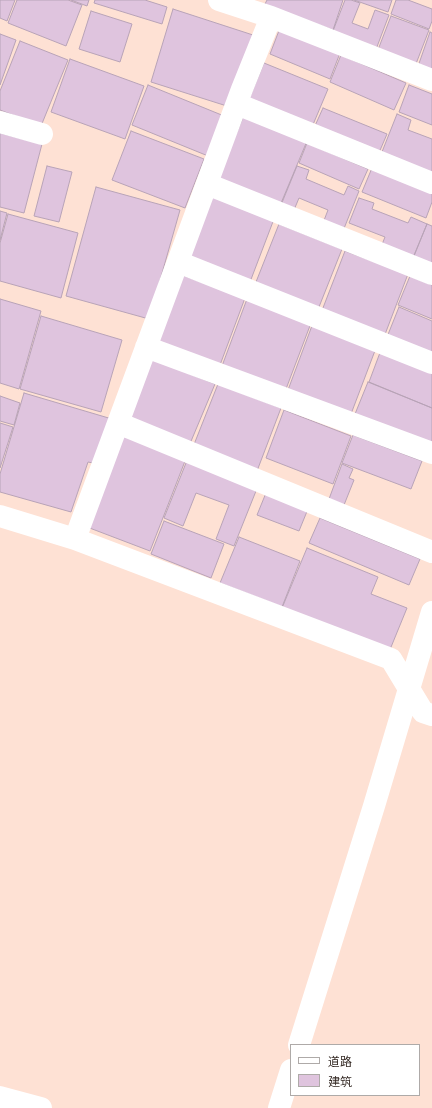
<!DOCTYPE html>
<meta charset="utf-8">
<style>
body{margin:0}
#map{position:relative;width:432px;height:1108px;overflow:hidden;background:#fee1d4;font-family:Ubuntu,"Noto Sans SC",sans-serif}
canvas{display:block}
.legend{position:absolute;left:290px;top:1044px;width:130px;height:52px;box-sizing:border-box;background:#fff;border:1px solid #aeaaa8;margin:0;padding:5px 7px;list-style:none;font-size:12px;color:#352a25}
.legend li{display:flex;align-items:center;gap:8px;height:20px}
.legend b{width:20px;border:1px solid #aeaaa8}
</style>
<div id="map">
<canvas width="432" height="1108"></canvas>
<ul class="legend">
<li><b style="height:5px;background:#fff"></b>道路</li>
<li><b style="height:11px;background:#dfc4de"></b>建筑</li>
</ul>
</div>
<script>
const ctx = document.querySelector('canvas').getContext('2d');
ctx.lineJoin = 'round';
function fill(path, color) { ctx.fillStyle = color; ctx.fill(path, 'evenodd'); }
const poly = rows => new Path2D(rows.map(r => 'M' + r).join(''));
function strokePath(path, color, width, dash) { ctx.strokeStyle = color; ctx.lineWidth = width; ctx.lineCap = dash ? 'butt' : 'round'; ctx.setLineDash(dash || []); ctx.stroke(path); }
const building = poly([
 [0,0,15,0,7,21,0,18,0,0],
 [17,0,68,0,82,5,66,46,8,23,17,0],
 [71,0,89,0,87,6,71,0],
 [95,0,145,0,167,7,162,24,94,3,95,0],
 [267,0,343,0,333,30,264,6,267,0],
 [345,0,351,0,360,3,352,23,368,29,375,10,389,15,375,52,331,36,345,0],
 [354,0,392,0,388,12,354,0],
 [396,0,408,0,432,9,432,21,429,29,391,14,396,0],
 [173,9,253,35,230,107,151,82,173,9],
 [91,11,132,24,120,62,79,49,91,11],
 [391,16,429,30,414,69,376,55,391,16],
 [280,28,340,53,330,79,270,54,280,28],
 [430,32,432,33,432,69,416,72,430,32],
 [0,34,16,40,0,85,0,34],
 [20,41,68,60,41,126,0,110,0,91,20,41],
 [341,55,406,83,394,110,330,82,341,55],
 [70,59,144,86,125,139,51,112,70,59],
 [264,63,328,89,312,127,248,101,264,63],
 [148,85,229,118,213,158,132,125,148,85],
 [409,85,432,94,432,125,399,112,409,85],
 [323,108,387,134,378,155,314,128,323,108],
 [397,114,411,120,408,130,432,139,432,177,380,157,397,114],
 [244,115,307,141,279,208,216,182,244,115],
 [131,131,204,159,185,208,112,180,131,131],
 [0,133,42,144,24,213,0,207,0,133],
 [307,143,368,169,359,189,299,163,307,143],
 [47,166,72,172,59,222,34,216,47,166],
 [297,166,309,170,306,179,344,195,348,186,359,191,343,231,323,223,328,210,299,198,294,210,281,205,297,166],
 [372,168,432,192,432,202,426,218,362,192,372,168],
 [96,187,180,210,149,319,66,296,96,187],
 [211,195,274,219,250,282,186,258,211,195],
 [359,198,374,203,372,209,408,223,411,217,427,224,412,260,381,247,385,237,349,223,359,198],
 [0,211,7,213,0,240,0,211],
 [8,214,78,233,61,298,0,281,0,243,8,214],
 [279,224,342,249,317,312,254,287,279,224],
 [427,224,432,226,432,269,412,261,427,224],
 [345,251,408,274,384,337,321,313,345,251],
 [182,275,245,298,220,365,157,341,182,275],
 [410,276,432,285,432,319,398,305,410,276],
 [0,299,41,311,19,389,0,383,0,299],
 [247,299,311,323,286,389,222,366,247,299],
 [399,307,432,321,432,355,387,337,399,307],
 [41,316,122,340,101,412,20,389,41,316],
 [313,323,376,348,351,414,288,390,313,323],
 [381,350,432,371,432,408,369,382,381,350],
 [148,357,215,384,189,446,122,419,148,357],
 [368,382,432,408,432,446,355,414,368,382],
 [218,384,281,408,257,471,193,447,218,384],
 [24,393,112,419,93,463,88,462,71,512,0,492,0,474,24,393],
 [0,396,20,403,14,425,0,421,0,396],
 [284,410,351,436,333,484,266,458,284,410],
 [0,423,13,427,0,468,0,423],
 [123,432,187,456,150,551,87,527,123,432],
 [353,435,422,461,411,489,342,463,353,435],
 [188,458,258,486,234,546,216,539,229,505,196,493,183,526,164,518,188,458],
 [342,464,353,469,349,478,354,480,344,505,329,499,342,464],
 [268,488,310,504,299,531,257,515,268,488],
 [320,518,420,559,409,585,309,543,320,518],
 [164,521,224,544,211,578,151,554,164,521],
 [239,537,300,561,282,607,220,583,239,537],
 [307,548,378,577,371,594,407,608,389,652,282,608,307,548]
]);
const minor = poly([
 [219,0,271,17,432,80],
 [237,104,432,183],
 [0,122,42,134],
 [207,184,432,274],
 [178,262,432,363],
 [146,347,432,453],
 [118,423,432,552],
 [0,516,75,539,391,659,423,712,432,715],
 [75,539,242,89,271,17],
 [299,1045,374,806,432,612],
 [0,1097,41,1108],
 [279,1108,291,1070]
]);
fill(building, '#dfc4de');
strokePath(building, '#b8a3b7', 1);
strokePath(minor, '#fff', 22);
</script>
